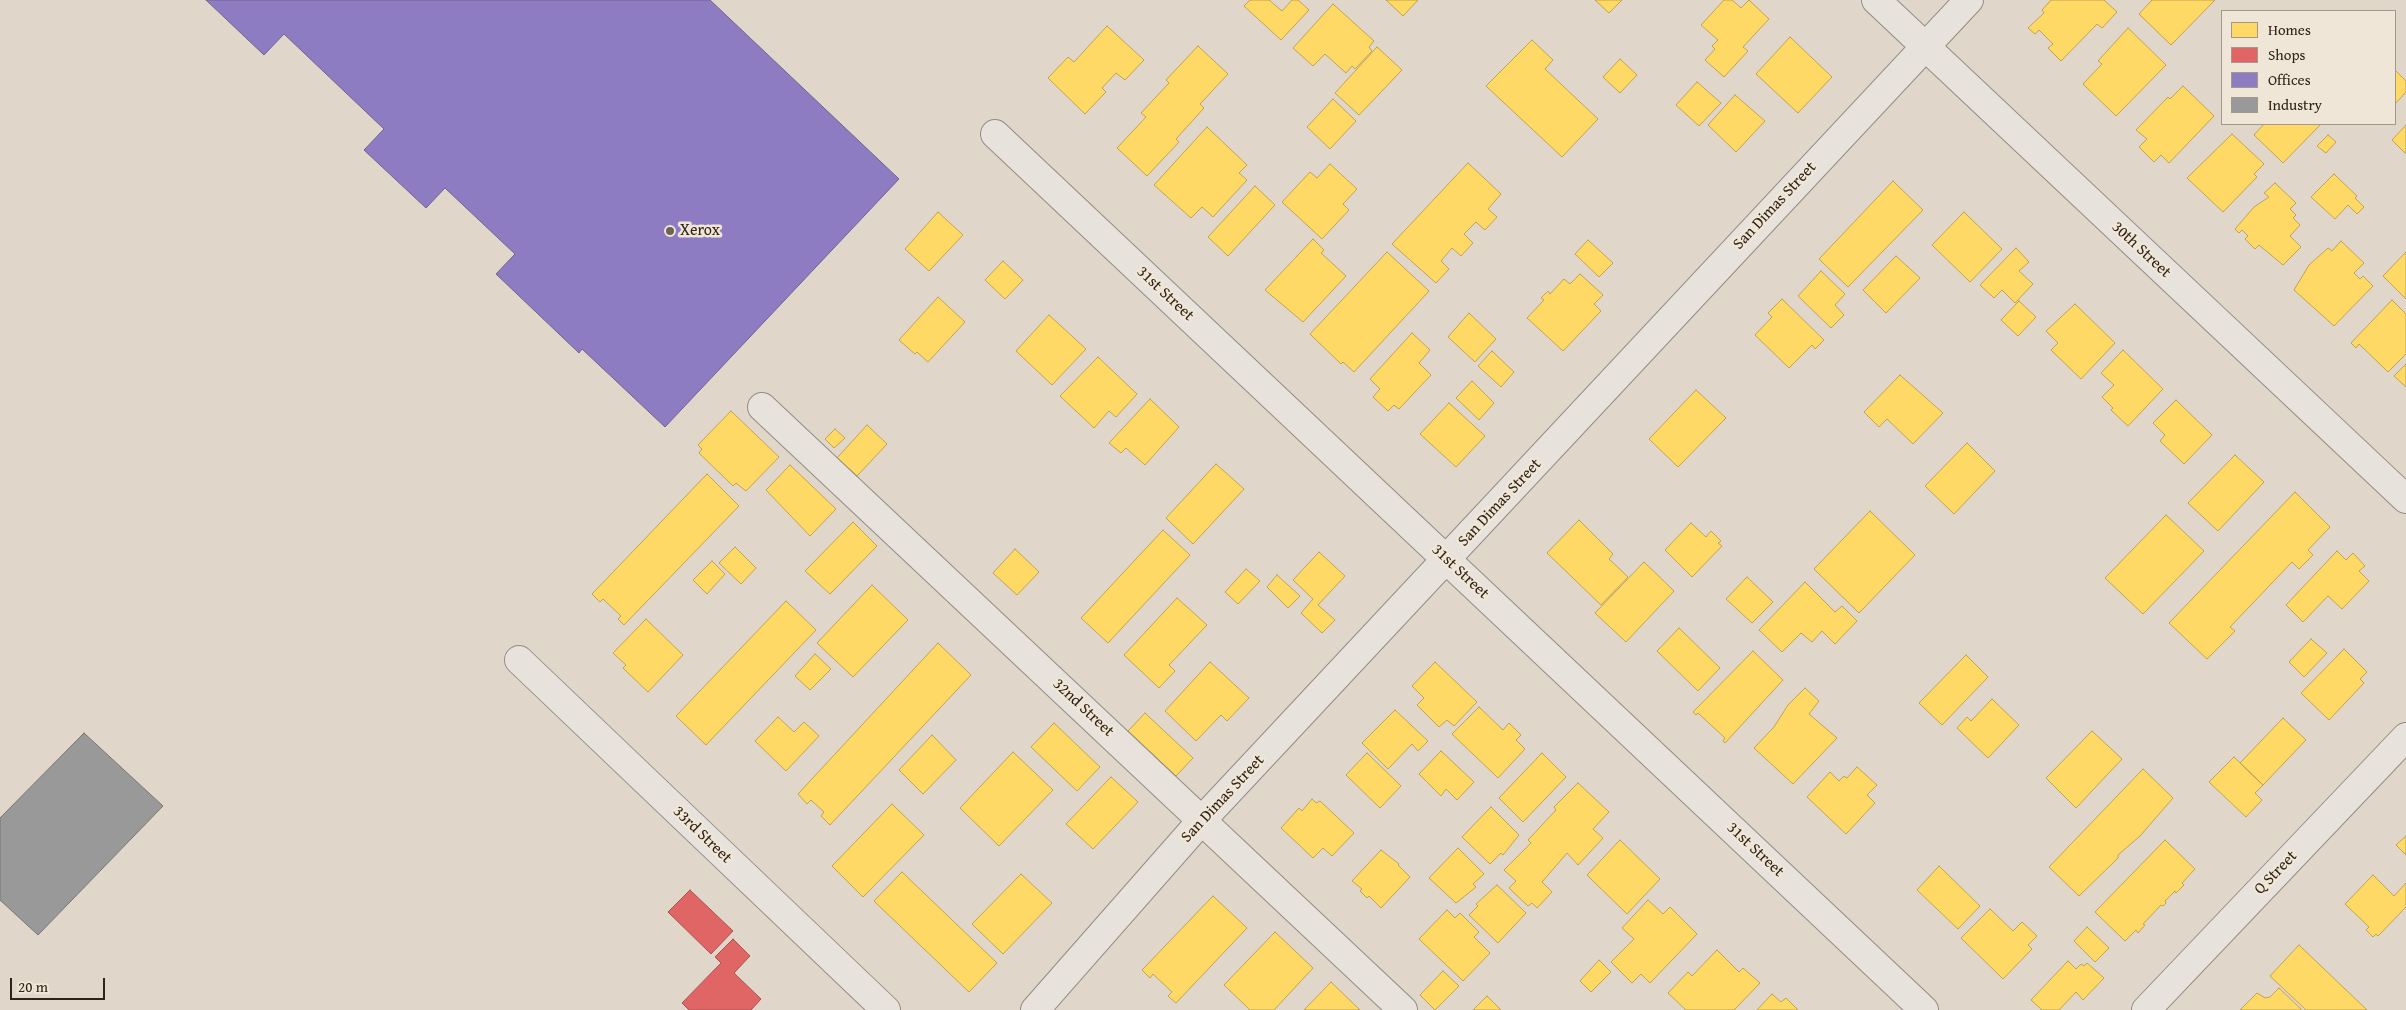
<!DOCTYPE html>
<style>
body{margin:0}
#map{position:relative;width:2406px;height:1010px;overflow:hidden;background:#e0d7ca;font-family:"Gentium Book Plus",serif}
canvas{display:block}
.legend{position:absolute;left:2221px;top:10px;width:175px;height:115px;box-sizing:border-box;background:#f0e6d7;border:1px solid #a39889;margin:0;padding:6px 9px;list-style:none;font-size:15px;color:#2f2315}
.legend li{display:flex;align-items:center;gap:10px;height:25px}
.legend b{width:25px;border:1px solid #a39889}
.scale{position:absolute;left:10px;top:978px;width:95px;height:22px;box-sizing:border-box;border:2px solid #2f2315;border-top:0;padding-left:6px;font-size:15px;line-height:18px;white-space:nowrap;color:#2f2315;-webkit-text-stroke:4px #f0e6d7;paint-order:stroke}
</style>
<div id="map">
<canvas width="2406" height="1010"></canvas>
<ul class="legend">
<li><b style="height:14px;background:#ffd966"></b>Homes</li>
<li><b style="height:14px;background:#e06666"></b>Shops</li>
<li><b style="height:14px;background:#8e7cc3"></b>Offices</li>
<li><b style="height:14px;background:#999"></b>Industry</li>
</ul>
<div class="scale">20 m</div>
</div>
<script>
const ctx = document.querySelector('canvas').getContext('2d');
ctx.lineJoin = 'round';
function fill(path, color) { ctx.fillStyle = color; ctx.fill(path, 'evenodd'); }
const poly = rows => new Path2D(rows.map(r => 'M' + r).join(''));
function strokePath(path, color, width, dash) { ctx.strokeStyle = color; ctx.lineWidth = width; ctx.lineCap = dash ? 'butt' : 'round'; ctx.setLineDash(dash || []); ctx.stroke(path); }
function write(font, color, halo, rows, align = 'center') {
  ctx.font = font + ' "Gentium Book Plus",serif'; ctx.lineWidth = 5; ctx.setLineDash([]); ctx.textBaseline = 'middle'; ctx.strokeStyle = halo; ctx.fillStyle = color; for (const [text, x, y, turn = 0] of rows) {
    ctx.save(); ctx.translate(x, y); ctx.rotate((+turn || 0) * Math.PI / 180); ctx.textAlign = isNaN(turn) ? turn : align; if (halo) ctx.strokeText(text, 0, 0); ctx.fillText(text, 0, 0); ctx.restore();
  }
}
const homes = poly([
 [1250,0,1269,0,1282,11,1292,0,1298,0,1309,10,1281,40,1244,6,1250,0],
 [1386,0,1418,0,1403,16,1386,0],
 [1595,0,1622,0,1609,13,1595,0],
 [1724,0,1732,0,1741,8,1749,0,1769,19,1743,47,1748,51,1724,77,1705,60,1715,49,1712,46,1718,40,1701,25,1724,0],
 [2051,0,2104,0,2117,12,2102,28,2097,24,2061,61,2048,48,2053,44,2039,30,2035,34,2028,28,2044,13,2042,10,2051,0],
 [2152,0,2215,0,2171,45,2139,14,2152,0],
 [1333,4,1374,41,1369,47,1372,51,1355,69,1352,66,1346,73,1325,54,1313,66,1293,48,1333,4],
 [1107,26,1144,60,1125,80,1116,73,1102,88,1106,92,1085,114,1048,78,1068,57,1074,62,1107,26],
 [2128,28,2166,65,2116,116,2083,84,2102,64,2098,61,2128,28],
 [1790,37,1832,77,1798,113,1756,74,1790,37],
 [1532,40,1553,60,1545,69,1598,119,1562,157,1486,86,1532,40],
 [1198,46,1228,74,1200,104,1204,108,1176,139,1179,142,1147,176,1117,148,1146,117,1141,113,1169,83,1166,80,1198,46],
 [1377,47,1402,70,1359,115,1335,93,1377,47],
 [1620,59,1637,75,1620,93,1603,77,1620,59],
 [2395,70,2406,81,2406,92,2395,104,2395,70],
 [1697,82,1721,103,1699,126,1676,105,1697,82],
 [2183,86,2214,116,2169,163,2161,155,2154,162,2139,147,2147,139,2136,130,2168,97,2170,99,2183,86],
 [1735,95,1765,121,1736,152,1708,125,1735,95],
 [1333,99,1356,121,1330,149,1307,127,1333,99],
 [2264,124,2321,124,2283,163,2254,135,2264,124],
 [2406,125,2406,154,2392,140,2406,125],
 [1207,127,1247,165,1239,173,1247,180,1213,217,1202,207,1191,218,1154,185,1207,127],
 [2232,134,2264,164,2254,174,2257,177,2223,212,2187,178,2232,134],
 [2328,135,2336,142,2326,153,2317,146,2328,135],
 [1468,163,1501,194,1488,209,1497,217,1485,230,1476,222,1464,234,1473,243,1461,256,1452,248,1441,261,1449,269,1436,283,1392,244,1468,163],
 [1330,164,1357,189,1343,204,1349,210,1322,239,1282,202,1310,172,1317,178,1330,164],
 [2334,174,2357,196,2355,198,2364,207,2357,214,2348,205,2335,219,2311,197,2334,174],
 [1893,181,1923,210,1848,287,1819,259,1893,181],
 [2275,183,2296,203,2290,209,2296,215,2293,218,2300,225,2290,236,2301,247,2283,265,2259,245,2255,249,2245,239,2248,236,2242,230,2239,233,2235,229,2254,207,2269,197,2264,193,2275,183],
 [1255,186,1275,205,1228,256,1208,237,1255,186],
 [938,212,963,235,929,271,905,249,938,212],
 [1964,212,2002,249,1970,282,1932,245,1964,212],
 [1313,239,1324,250,1321,253,1346,276,1303,322,1265,290,1313,239],
 [1588,240,1613,263,1599,277,1575,254,1588,240],
 [2341,241,2364,263,2354,273,2360,279,2363,276,2373,286,2334,326,2294,290,2309,265,2328,248,2332,251,2341,241],
 [2016,248,2029,262,2019,271,2033,284,2015,303,2002,290,1994,298,1980,285,2016,248],
 [1387,252,1429,291,1354,372,1343,362,1341,364,1310,334,1387,252],
 [2406,252,2406,299,2383,276,2406,252],
 [1896,256,1920,278,1886,313,1863,290,1896,256],
 [1003,261,1023,280,1005,299,985,280,1003,261],
 [1821,271,1845,294,1835,305,1844,315,1831,328,1798,296,1821,271],
 [1580,274,1603,295,1594,304,1601,311,1563,351,1527,318,1544,300,1541,298,1548,291,1550,294,1564,279,1570,284,1580,274],
 [938,297,965,322,928,362,917,352,915,354,899,340,938,297],
 [1782,299,1824,340,1815,349,1812,345,1789,368,1755,335,1772,317,1768,313,1782,299],
 [2392,300,2406,314,2406,354,2388,372,2359,344,2356,348,2351,343,2392,300],
 [2019,301,2036,317,2018,336,2001,320,2019,301],
 [2075,304,2115,343,2081,379,2051,350,2058,343,2046,331,2075,304],
 [1469,313,1496,339,1475,362,1448,337,1469,313],
 [1049,315,1086,349,1052,385,1016,351,1049,315],
 [1412,333,1430,350,1419,363,1431,375,1399,409,1394,405,1388,411,1373,397,1380,389,1370,379,1412,333],
 [2123,350,2163,389,2128,426,2111,410,2113,408,2102,397,2114,385,2101,373,2123,350],
 [1492,351,1514,372,1501,387,1478,366,1492,351],
 [1098,357,1137,394,1116,417,1109,411,1094,428,1060,396,1098,357],
 [2406,364,2406,387,2394,376,2406,364],
 [1900,375,1943,413,1913,444,1887,419,1879,427,1864,412,1900,375],
 [1472,381,1494,403,1479,420,1456,398,1472,381],
 [1696,390,1726,418,1678,467,1649,439,1696,390],
 [1150,399,1179,427,1145,465,1126,448,1121,453,1109,443,1150,399],
 [2176,400,2212,435,2184,464,2160,441,2165,435,2153,423,2176,400],
 [1449,403,1485,436,1456,467,1420,434,1449,403],
 [731,411,779,457,746,491,736,483,733,486,699,453,702,449,698,445,731,411],
 [867,425,887,444,857,476,837,458,867,425],
 [835,429,845,438,834,448,825,439,835,429],
 [1967,443,1995,471,1954,514,1925,486,1967,443],
 [2235,455,2264,482,2218,531,2188,503,2235,455],
 [1216,464,1244,489,1193,544,1166,518,1216,464],
 [790,465,836,509,810,536,766,490,790,465],
 [707,474,739,506,624,625,618,619,621,616,603,599,600,602,592,594,707,474],
 [2295,492,2330,527,2308,550,2313,555,2299,569,2292,562,2230,627,2235,631,2207,659,2169,623,2295,492],
 [1870,511,1915,555,1859,613,1814,569,1870,511],
 [2166,515,2204,551,2143,614,2105,578,2166,515],
 [1579,520,1613,554,1609,559,1628,577,1601,605,1547,553,1579,520],
 [853,522,877,546,830,594,805,571,853,522],
 [1691,523,1706,537,1711,531,1721,541,1718,543,1722,546,1692,577,1665,550,1691,523],
 [1163,530,1190,555,1108,643,1081,618,1163,530],
 [735,547,756,568,741,584,719,563,735,547],
 [1015,549,1039,572,1017,595,993,573,1015,549],
 [2337,551,2346,560,2353,553,2365,566,2359,571,2369,581,2342,609,2328,596,2303,622,2286,605,2337,551],
 [1319,552,1345,576,1318,605,1335,620,1322,633,1301,613,1313,599,1293,580,1319,552],
 [712,561,725,574,707,594,693,580,712,561],
 [1644,562,1674,591,1626,642,1595,613,1644,562],
 [1246,569,1260,581,1238,604,1225,592,1246,569],
 [1277,575,1300,596,1288,608,1267,587,1277,575],
 [1747,577,1773,602,1752,623,1726,599,1747,577],
 [1805,582,1835,612,1842,606,1857,621,1835,644,1822,631,1812,642,1801,633,1782,652,1759,630,1805,582],
 [872,585,908,620,853,677,817,643,872,585],
 [1177,598,1207,625,1169,665,1175,671,1159,688,1124,655,1177,598],
 [786,601,816,630,706,745,676,716,786,601],
 [646,619,683,655,648,692,623,668,626,665,613,653,646,619],
 [1679,628,1720,668,1698,691,1657,651,1679,628],
 [2311,639,2327,653,2304,677,2289,662,2311,639],
 [938,643,971,675,830,825,821,816,824,812,811,800,807,804,798,794,938,643],
 [2344,649,2367,672,2360,679,2364,683,2329,720,2301,693,2344,649],
 [1753,651,1783,680,1725,743,1723,741,1725,738,1698,713,1696,715,1693,712,1753,651],
 [815,654,831,669,810,690,795,676,815,654],
 [1966,655,1988,677,1942,725,1919,703,1966,655],
 [1210,662,1249,698,1227,721,1221,715,1196,741,1165,711,1210,662],
 [1435,662,1477,702,1454,726,1447,720,1439,727,1417,705,1424,698,1412,686,1435,662],
 [1805,688,1819,701,1809,714,1837,738,1793,784,1754,748,1774,727,1788,705,1805,688],
 [1992,699,2019,725,1988,758,1957,728,1967,717,1971,721,1992,699],
 [1479,707,1503,730,1509,723,1521,735,1516,740,1525,749,1498,778,1452,734,1479,707],
 [1395,710,1428,741,1418,751,1412,744,1388,769,1362,743,1395,710],
 [1145,713,1193,758,1176,776,1128,731,1145,713],
 [778,717,794,732,804,722,819,736,786,771,755,741,778,717],
 [2283,718,2306,740,2263,785,2240,763,2283,718],
 [1054,723,1100,767,1077,791,1031,747,1054,723],
 [2092,731,2122,759,2076,808,2046,778,2092,731],
 [932,735,956,760,923,794,899,770,932,735],
 [1441,751,1474,782,1457,800,1446,789,1441,796,1419,774,1441,751],
 [1013,752,1053,790,999,846,960,808,1013,752],
 [1367,753,1401,786,1380,808,1346,775,1367,753],
 [1542,753,1566,777,1523,822,1499,798,1542,753],
 [2234,757,2263,785,2255,793,2262,800,2246,817,2209,782,2234,757],
 [1857,767,1877,785,1867,795,1875,803,1846,834,1807,797,1830,772,1839,781,1844,776,1847,778,1857,767],
 [2143,769,2173,798,2140,836,2118,855,2118,858,2079,896,2049,867,2143,769],
 [1111,777,1138,802,1093,849,1066,824,1111,777],
 [1578,783,1609,812,1593,829,1603,838,1578,865,1567,853,1542,882,1552,892,1537,908,1532,903,1528,906,1509,888,1516,881,1504,870,1531,843,1528,840,1556,810,1554,807,1578,783],
 [1312,799,1316,803,1320,801,1354,833,1332,856,1323,848,1313,858,1281,828,1299,808,1302,811,1312,799],
 [892,804,924,835,863,897,832,866,892,804],
 [1491,807,1519,835,1503,855,1501,853,1490,864,1462,837,1491,807],
 [2406,836,2406,855,2396,845,2406,836],
 [1620,840,1660,879,1627,914,1587,875,1620,840],
 [2165,840,2195,869,2182,883,2184,885,2176,893,2175,891,2165,901,2166,903,2163,906,2161,905,2143,924,2145,925,2138,933,2136,930,2125,941,2095,912,2165,840],
 [1458,848,1484,874,1473,884,1476,887,1456,903,1429,878,1458,848],
 [1381,850,1399,864,1398,865,1410,877,1381,908,1369,896,1367,898,1360,891,1362,889,1352,881,1381,850],
 [1939,866,1980,906,1958,929,1917,890,1939,866],
 [902,872,997,963,969,992,874,901,902,872],
 [1021,874,1052,903,1003,954,972,924,1021,874],
 [2373,875,2394,896,2406,883,2406,907,2378,936,2376,934,2373,937,2366,930,2369,927,2345,904,2373,875],
 [1497,885,1526,913,1498,943,1469,915,1478,906,1476,904,1497,885],
 [1213,896,1247,928,1176,1003,1168,996,1172,992,1153,974,1150,978,1142,970,1213,896],
 [1648,900,1663,914,1670,907,1697,934,1650,983,1641,974,1632,983,1611,962,1634,939,1622,928,1648,900],
 [1990,909,2013,931,2022,922,2037,936,2028,945,2032,949,2003,979,1961,938,1990,909],
 [1447,910,1455,918,1460,913,1479,932,1474,937,1490,953,1463,981,1419,939,1447,910],
 [2087,927,2109,948,2095,962,2074,941,2087,927],
 [1275,932,1313,968,1274,1010,1250,1010,1224,985,1275,932],
 [2299,945,2367,1010,2306,1010,2270,976,2299,945],
 [1717,950,1739,972,1743,968,1760,983,1734,1010,1686,1010,1668,993,1688,972,1692,976,1717,950],
 [1599,960,1611,972,1591,992,1580,981,1599,960],
 [2068,961,2076,969,2081,964,2084,966,2087,963,2104,978,2083,1000,2076,992,2059,1010,2042,1010,2031,1000,2068,961],
 [1443,971,1459,986,1435,1010,1420,995,1443,971],
 [1331,982,1360,1010,1304,1010,1331,982],
 [2279,988,2302,1010,2240,1010,2257,993,2265,998,2270,997,2279,988],
 [1772,994,1781,1002,1786,998,1798,1010,1757,1010,1772,994],
 [1487,996,1501,1010,1473,1010,1487,996]
]);
const shops = poly([
 [690,890,733,931,711,954,668,912,690,890],
 [733,939,750,956,734,973,761,999,751,1010,689,1010,682,1003,721,963,715,957,733,939]
]);
const offices = poly([
 [206,0,710,0,899,179,665,427,582,349,579,353,496,274,515,254,445,188,426,208,364,150,384,129,284,34,264,55,206,0]
]);
const industry = poly([
 [84,733,163,806,38,935,0,900,0,818,84,733]
]);
const minor = poly([
 [1876,0,2406,499],
 [995,134,1924,1010],
 [762,407,1403,1010],
 [519,660,886,1010],
 [1035,1010,1202,820,1969,0],
 [2146,1010,2406,737]
]);
const markers = [
 [670,231,5,"#6d6254"]
];
const streetNames = [
 ["San Dimas Street",1775,206,-47],
 ["30th Street",2141,250,43],
 ["31st Street",1165,294,43],
 ["San Dimas Street",1500,503,-47],
 ["31st Street",1460,572,43],
 ["32nd Street",1083,708,43],
 ["San Dimas Street",1223,799,-47],
 ["33rd Street",702,835,44],
 ["31st Street",1755,850,43],
 ["Q Street",2276,873,-46]
];
const poiNames = [
 ["Xerox",680,231]
];
fill(homes, '#ffd966');
strokePath(homes, '#c1a24e', 1);
fill(shops, '#e06666');
strokePath(shops, '#ab524e', 1);
fill(offices, '#8e7cc3');
strokePath(offices, '#72618f', 1);
fill(industry, '#999');
strokePath(industry, '#797671', 1);
strokePath(minor, '#938c83', 30);
strokePath(minor, '#e7e2dc', 28);
for (const [x, y, r, color] of markers) { const dot = new Path2D(); dot.arc(x, y, r, 0, 2 * Math.PI); ctx.fillStyle = color; ctx.fill(dot); strokePath(dot, '#f0e6d7', 2); }
write('16px', '#2f2315', '#f0e6d7', streetNames);
write('16px', '#2f2315', '#f0e6d7', poiNames, 'left');
</script>
